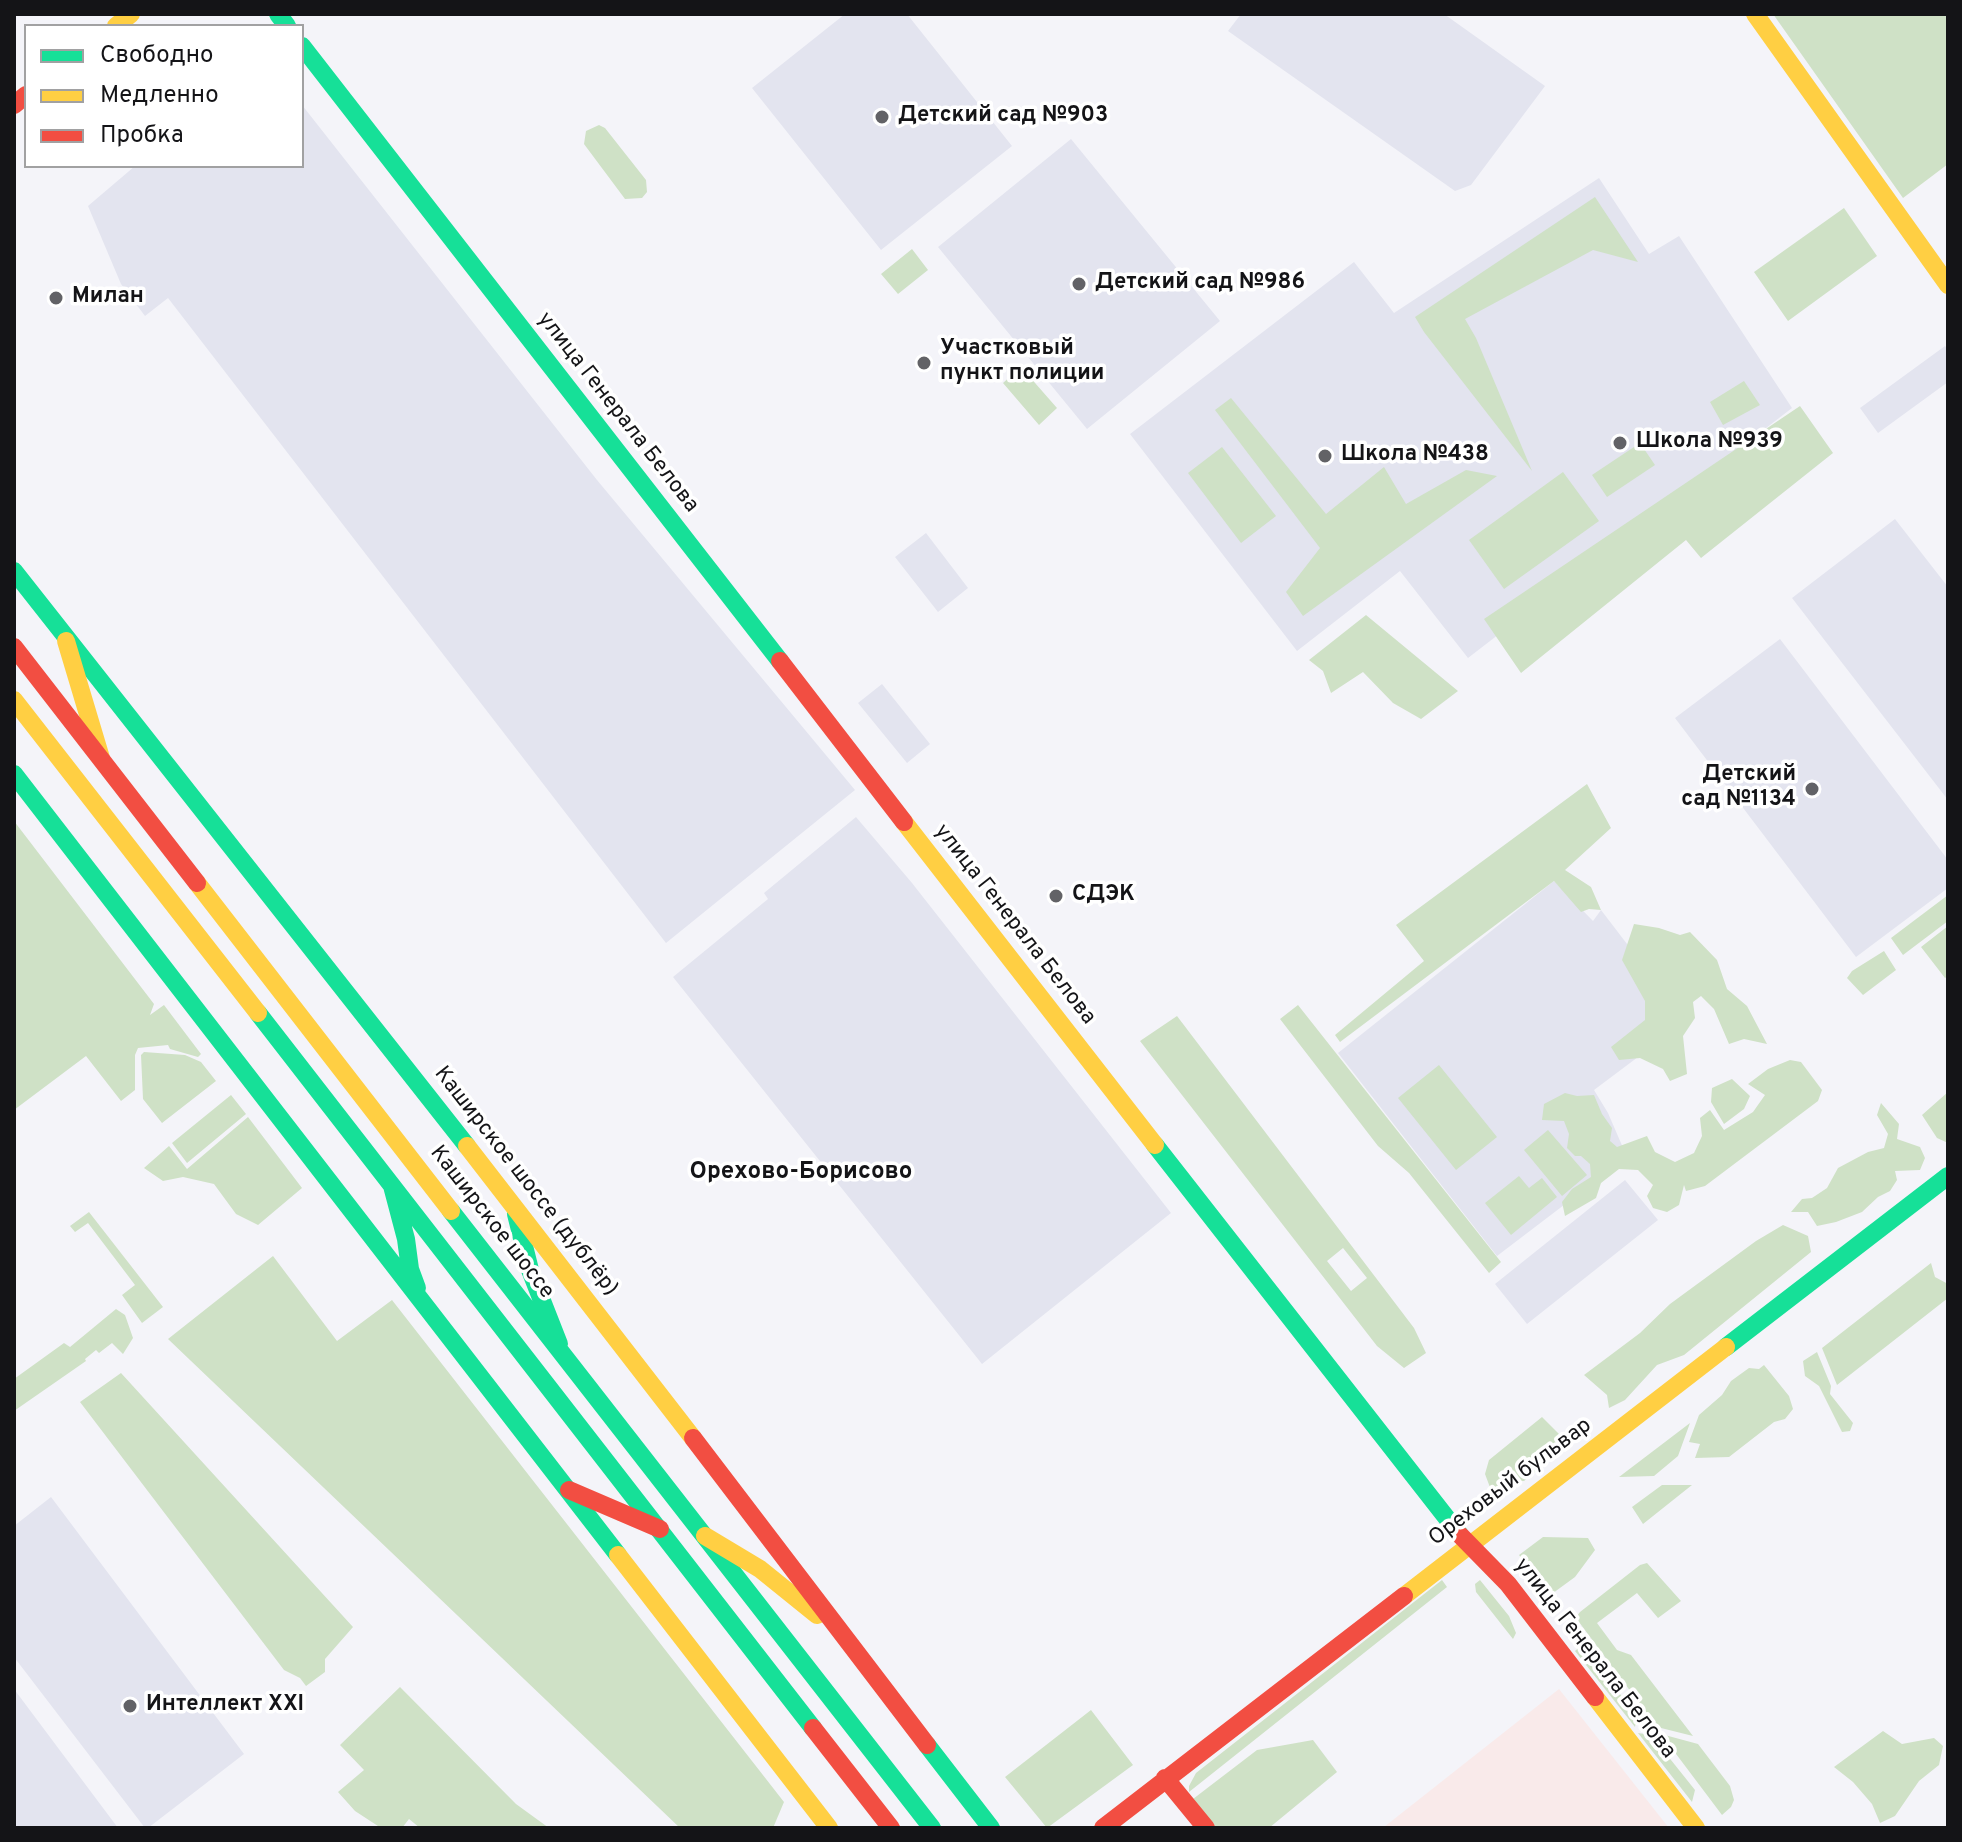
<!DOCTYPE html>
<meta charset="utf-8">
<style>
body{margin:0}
#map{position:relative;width:1962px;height:1842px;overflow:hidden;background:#f4f4f9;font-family:Overpass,sans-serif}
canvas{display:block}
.frame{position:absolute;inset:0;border:16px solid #141417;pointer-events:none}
.legend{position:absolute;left:24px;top:24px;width:280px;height:144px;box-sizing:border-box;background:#fff;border:2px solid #a1a1a2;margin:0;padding:10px 14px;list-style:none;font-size:24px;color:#141417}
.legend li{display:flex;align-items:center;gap:16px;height:40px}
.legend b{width:40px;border:2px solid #a1a1a2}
</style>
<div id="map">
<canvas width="1962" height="1842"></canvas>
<div class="frame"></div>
<ul class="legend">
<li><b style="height:10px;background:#16e098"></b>Свободно</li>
<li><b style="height:10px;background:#ffcf43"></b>Медленно</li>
<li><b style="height:10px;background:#f24e42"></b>Пробка</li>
</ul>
</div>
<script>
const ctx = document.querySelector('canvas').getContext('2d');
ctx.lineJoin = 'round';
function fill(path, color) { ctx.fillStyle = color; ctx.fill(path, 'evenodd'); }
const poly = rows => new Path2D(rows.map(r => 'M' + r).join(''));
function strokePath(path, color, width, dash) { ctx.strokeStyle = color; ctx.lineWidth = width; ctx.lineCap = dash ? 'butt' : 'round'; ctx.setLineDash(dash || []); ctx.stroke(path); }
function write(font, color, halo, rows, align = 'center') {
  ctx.font = font + ' Overpass,sans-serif'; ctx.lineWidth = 7; ctx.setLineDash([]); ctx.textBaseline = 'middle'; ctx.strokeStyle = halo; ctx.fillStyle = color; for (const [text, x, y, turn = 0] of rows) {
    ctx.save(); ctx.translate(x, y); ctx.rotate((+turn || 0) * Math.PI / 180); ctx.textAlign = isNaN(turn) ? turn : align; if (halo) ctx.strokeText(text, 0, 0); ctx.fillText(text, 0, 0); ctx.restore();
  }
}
const commercial = poly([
 [1559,1689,1669,1828,1385,1828,1384,1827]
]);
const built = poly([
 [845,14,907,14,1012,146,881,250,752,88],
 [1241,14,1444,14,1545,86,1471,185,1455,191,1228,31],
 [302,105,597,480,855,790,666,943,168,298,145,316,121,284,88,206,135,166,302,166],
 [1071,139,1220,321,1087,429,938,247],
 [1599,178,1649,254,1679,236,1792,408,1468,658,1400,571,1297,651,1130,434,1354,262,1394,313],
 [1945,346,1948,350,1948,382,1878,433,1860,408],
 [1895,519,1948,587,1948,800,1792,598],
 [926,533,968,588,938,612,895,557],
 [1780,639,1948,860,1948,888,1856,957,1675,718],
 [882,684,930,744,907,763,858,703],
 [856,817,912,883,1171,1213,982,1364,673,977,768,899,764,893],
 [1554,881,1593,921,1601,910,1686,1021,1594,1090,1608,1113,1627,1157,1497,1256,1338,1053],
 [1625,1180,1658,1220,1527,1324,1495,1284],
 [51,1497,244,1754,148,1828,145,1828,14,1657,14,1526],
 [14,1689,118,1828,14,1828]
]);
const green = poly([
 [1773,14,1948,14,1948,164,1903,198],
 [599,125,605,128,646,180,647,192,642,198,625,199,584,144,586,131],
 [1595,197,1638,262,1593,250,1465,319,1476,338,1532,471,1424,332,1415,317],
 [1844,208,1877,256,1788,321,1754,272],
 [912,249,928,270,898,294,881,274],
 [1021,367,1057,408,1039,425,1003,383],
 [1744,381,1760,405,1723,425,1710,402],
 [1231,398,1326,514,1384,467,1406,504,1466,470,1497,476,1303,616,1286,592,1320,548,1215,410],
 [1800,406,1833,453,1701,558,1686,540,1521,673,1484,619],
 [1640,443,1655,465,1607,497,1592,475],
 [1222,447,1276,516,1241,543,1188,473],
 [1563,472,1599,521,1504,589,1469,540],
 [1366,615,1458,691,1421,719,1393,703,1363,672,1331,693,1323,671,1309,660],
 [1587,784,1611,828,1565,870,1591,887,1601,910,1589,909,1581,912,1554,881,1340,1042,1335,1035,1424,961,1396,925],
 [14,821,154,1004,150,1015,164,1005,201,1054,198,1057,170,1049,168,1045,138,1048,135,1055,135,1090,121,1101,86,1056,14,1110],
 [1948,895,1948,921,1903,955,1891,938],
 [1634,924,1659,928,1680,935,1690,932,1717,960,1727,989,1747,1006,1767,1044,1744,1039,1729,1044,1714,1009,1701,996,1693,1002,1695,1018,1683,1036,1687,1074,1670,1081,1663,1069,1640,1058,1619,1060,1611,1047,1645,1020,1645,1001,1622,960],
 [1948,926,1948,976,1945,978,1921,947],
 [1884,951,1896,970,1863,995,1847,978,1852,971],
 [1298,1005,1501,1262,1489,1273,1409,1173,1378,1146,1280,1019],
 [1177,1016,1414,1328,1426,1353,1404,1368,1377,1346,1140,1041],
 [1343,1248,1367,1278,1351,1291,1327,1261],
 [144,1052,185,1055,201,1062,216,1081,162,1123,143,1099,141,1055],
 [1790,1060,1801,1062,1822,1090,1818,1101,1705,1186,1686,1191,1684,1185,1679,1205,1667,1212,1653,1208,1647,1196,1653,1185,1638,1170,1619,1169,1601,1183,1596,1198,1565,1216,1562,1202,1572,1189,1591,1177,1590,1164,1581,1156,1575,1156,1567,1148,1569,1134,1564,1121,1542,1120,1544,1104,1565,1093,1577,1096,1594,1095,1602,1114,1612,1128,1610,1141,1617,1147,1647,1136,1655,1152,1675,1162,1694,1153,1702,1136,1700,1118,1710,1110,1724,1130,1753,1112,1765,1095,1748,1084,1768,1069],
 [1439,1065,1497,1137,1456,1170,1398,1098],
 [1732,1079,1750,1096,1744,1109,1724,1124,1711,1102,1712,1088],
 [1948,1092,1948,1143,1937,1138,1922,1115],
 [231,1095,246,1114,187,1163,172,1143],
 [1881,1103,1899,1124,1897,1139,1920,1147,1925,1158,1920,1170,1895,1171,1897,1180,1890,1191,1878,1197,1862,1212,1836,1222,1817,1226,1808,1212,1791,1212,1802,1199,1812,1198,1827,1188,1838,1168,1868,1152,1884,1148,1888,1134,1877,1115],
 [248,1117,302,1188,258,1225,236,1214,214,1184,183,1177,163,1181,144,1168,169,1146,187,1169],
 [1548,1130,1587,1175,1562,1196,1524,1150],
 [1519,1176,1529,1188,1542,1178,1557,1197,1511,1235,1485,1203],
 [89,1212,163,1307,142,1323,122,1295,135,1285,88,1223,75,1232,70,1226],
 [1783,1225,1808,1236,1811,1252,1684,1355,1657,1365,1625,1400,1609,1408,1607,1395,1584,1375,1640,1333,1670,1304,1756,1241],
 [273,1256,337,1341,392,1300,784,1802,773,1828,680,1828,168,1339],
 [1931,1263,1935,1277,1948,1284,1948,1298,1837,1385,1822,1348],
 [116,1309,125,1315,133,1338,123,1354,112,1343,99,1353,96,1350,85,1359,86,1361,14,1411,14,1379,64,1343,70,1347],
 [1817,1352,1831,1386,1830,1394,1853,1423,1850,1431,1842,1432,1819,1386,1805,1376,1803,1361],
 [1764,1365,1789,1396,1793,1409,1785,1419,1774,1422,1729,1457,1695,1458,1700,1444,1689,1442,1699,1415,1722,1395,1731,1381,1749,1368,1759,1369],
 [121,1373,353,1627,325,1659,325,1672,306,1686,300,1678,284,1670,80,1402],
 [1542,1417,1564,1439,1555,1456,1524,1481,1514,1481,1491,1490,1485,1474,1489,1460],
 [1690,1423,1678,1456,1654,1476,1619,1477],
 [1662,1485,1692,1485,1643,1524,1632,1507],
 [1543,1537,1588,1538,1595,1550,1575,1577,1549,1596,1519,1555],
 [1647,1563,1681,1601,1658,1618,1637,1593,1597,1623,1617,1650,1631,1655,1693,1736,1657,1727,1579,1622,1577,1616,1580,1612,1640,1565],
 [1442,1580,1447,1587,1189,1792,1189,1786,1196,1773],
 [1480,1580,1509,1616,1516,1633,1513,1639,1476,1592,1475,1584],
 [1582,1645,1637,1716,1635,1727,1575,1651],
 [400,1687,516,1804,549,1828,420,1828,409,1819,402,1828,381,1828,355,1811,338,1792,364,1770,340,1745],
 [1091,1710,1133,1765,1047,1828,1005,1777],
 [1883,1731,1902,1744,1934,1738,1943,1746,1939,1765,1919,1781,1895,1816,1880,1823,1872,1804,1853,1782,1834,1767],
 [1638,1733,1651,1735,1695,1790,1692,1802],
 [1661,1734,1698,1744,1730,1786,1734,1800,1731,1807,1722,1815],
 [1313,1740,1337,1772,1269,1828,1215,1828,1193,1799,1257,1750]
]);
const fast = poly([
 [278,14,287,26],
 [302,46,780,661],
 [14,571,467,1146],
 [14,774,618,1555],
 [258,1013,813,1728],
 [1155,1145,1460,1535],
 [392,1186,406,1239,410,1269,417,1288],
 [451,1211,932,1828],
 [516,1214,530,1270,559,1344],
 [1726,1347,1948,1176],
 [927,1745,991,1828]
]);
const slow = poly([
 [1755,14,1948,285],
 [116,26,131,14],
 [66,641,101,758],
 [14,700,258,1013],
 [904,822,1155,1145],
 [197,883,451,1211],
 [467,1146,693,1438],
 [705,1536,760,1569,817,1615],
 [618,1555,829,1828],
 [1404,1596,1726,1347],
 [1595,1697,1696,1828]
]);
const jam = poly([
 [14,105,26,95],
 [14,647,197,883],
 [780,661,904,822],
 [693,1438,927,1745],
 [569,1490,660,1529],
 [1460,1535,1508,1584,1595,1697],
 [813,1728,891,1828],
 [1165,1778,1206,1828],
 [1103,1828,1404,1596]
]);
const markers = [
 [882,117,8,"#626266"],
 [1079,284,8,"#626266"],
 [56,298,8,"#626266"],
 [924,363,8,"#626266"],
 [1620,443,8,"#626266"],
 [1325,456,8,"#626266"],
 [1812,789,8,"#626266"],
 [1056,896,8,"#626266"],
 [130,1706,8,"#626266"]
];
const poiNames = [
 ["Детский сад №903",898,117],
 ["Детский сад №986",1095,284],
 ["Милан",72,298],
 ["Участковый",940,350],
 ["пункт полиции",940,375],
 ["Школа №939",1636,443],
 ["Школа №438",1341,456],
 ["Детский",1796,776,"right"],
 ["сад №1134",1796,801,"right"],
 ["СДЭК",1072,896],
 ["Интеллект XXI",146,1706]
];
const streetNames = [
 ["улица Генерала Белова",617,413,52],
 ["улица Генерала Белова",1014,925,52],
 ["Каширское шоссе (дублёр)",525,1182,52],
 ["Каширское шоссе",491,1223,52],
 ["Ореховый бульвар",1511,1483,-37],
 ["улица Генерала Белова",1594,1659,52]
];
const neighbourhoodNames = [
 ["Орехово-Борисово",801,1173]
];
fill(commercial, '#f9eaea');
fill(built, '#e3e4ef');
fill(green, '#cfe1c6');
strokePath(fast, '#16e098', 18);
strokePath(slow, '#ffcf43', 18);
strokePath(jam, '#f24e42', 18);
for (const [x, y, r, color] of markers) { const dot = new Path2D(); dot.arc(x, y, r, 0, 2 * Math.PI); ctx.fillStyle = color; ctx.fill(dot); strokePath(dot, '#fff', 3); }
write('bold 22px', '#141417', '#fff', poiNames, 'left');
write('22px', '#141417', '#fff', streetNames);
write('bold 24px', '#141417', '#fff', neighbourhoodNames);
</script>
